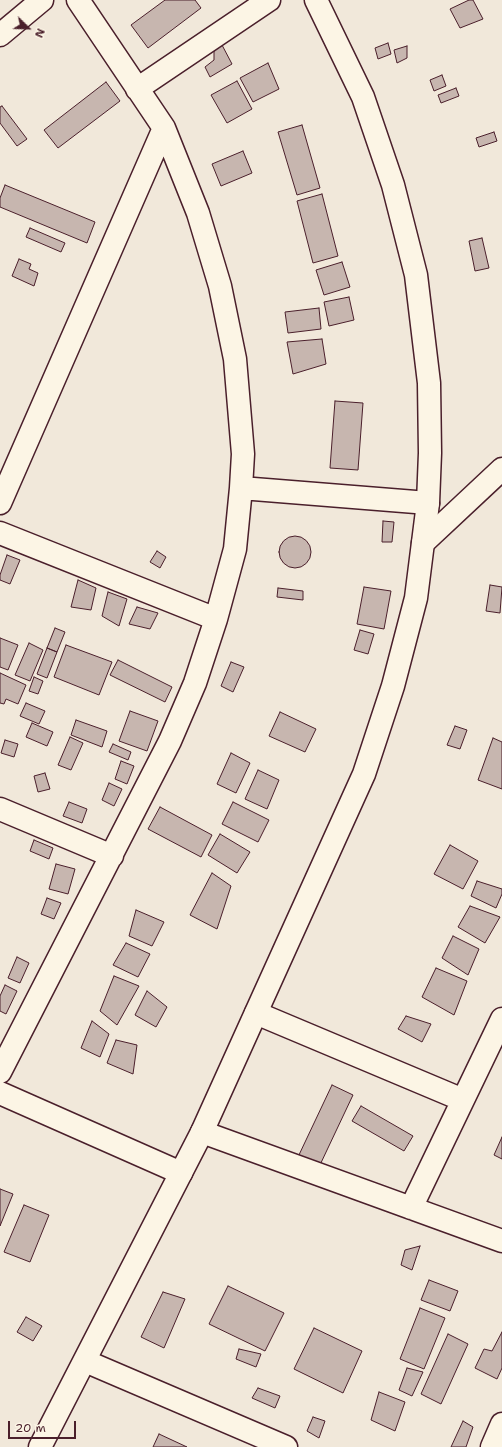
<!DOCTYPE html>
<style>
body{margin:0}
#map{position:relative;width:502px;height:1447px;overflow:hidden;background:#f1e8da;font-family:"Shantell Sans",sans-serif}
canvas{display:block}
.north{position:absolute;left:8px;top:8px;width:40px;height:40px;-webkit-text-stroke:3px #fcf5e5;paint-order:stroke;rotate:113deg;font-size:11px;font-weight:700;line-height:16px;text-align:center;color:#4a1f2b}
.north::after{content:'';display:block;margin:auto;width:14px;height:18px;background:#4a1f2b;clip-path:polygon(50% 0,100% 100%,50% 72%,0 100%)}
.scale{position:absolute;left:8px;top:1421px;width:68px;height:18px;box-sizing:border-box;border:2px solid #4a1f2b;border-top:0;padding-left:5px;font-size:12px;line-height:14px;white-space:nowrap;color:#4a1f2b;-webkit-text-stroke:3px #fcf5e5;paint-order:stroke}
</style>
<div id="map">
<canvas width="502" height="1447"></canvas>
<div class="north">N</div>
<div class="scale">20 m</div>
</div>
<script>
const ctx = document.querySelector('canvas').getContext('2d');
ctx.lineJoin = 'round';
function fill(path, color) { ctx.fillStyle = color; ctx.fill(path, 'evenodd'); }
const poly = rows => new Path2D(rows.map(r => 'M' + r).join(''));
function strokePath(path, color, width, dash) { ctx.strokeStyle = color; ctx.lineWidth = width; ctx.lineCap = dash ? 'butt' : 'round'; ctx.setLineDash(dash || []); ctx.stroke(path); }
const building = poly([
 [165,0,195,0,201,8,148,48,131,25,165,0],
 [469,0,473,0,483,19,460,28,450,9,469,0],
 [388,43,391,54,378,59,375,48,388,43],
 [222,45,232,64,210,77,205,67,214,60,214,48,222,45],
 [407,46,407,58,397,63,394,50,407,46],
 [268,63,279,89,253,102,240,78,268,63],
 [442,75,446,86,434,91,430,80,442,75],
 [237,81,252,109,227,123,211,95,237,81],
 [106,82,120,101,58,148,44,130,106,82],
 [456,88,459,96,441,103,438,95,456,88],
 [2,106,27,139,17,146,0,123,0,107,2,106],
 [302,125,320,188,297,195,278,132,302,125],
 [494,132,497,141,479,147,476,138,494,132],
 [243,151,252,173,221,186,212,164,243,151],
 [5,185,95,222,87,243,0,207,0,198,5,185],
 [322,194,338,256,313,263,297,201,322,194],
 [30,228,65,243,61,252,26,237,30,228],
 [482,238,489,268,475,271,469,241,482,238],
 [19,259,31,264,29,269,38,273,34,286,12,276,19,259],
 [342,262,350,287,324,295,316,270,342,262],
 [349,297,354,320,329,326,324,302,349,297],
 [319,308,321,329,288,333,285,312,319,308],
 [322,339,326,364,293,374,287,342,322,339],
 [335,401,363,403,358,470,330,468,335,401],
 [383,521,394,522,392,542,382,542,383,521],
 '279 552a16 16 0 1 1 32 0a16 16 0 1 1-32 0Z',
 [157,551,166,557,160,568,150,562,157,551],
 [7,555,20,560,10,584,0,580,0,575,7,555],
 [78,580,96,588,91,610,71,607,78,580],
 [490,585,502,587,500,613,486,611,490,585],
 [364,587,391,591,384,629,357,624,364,587],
 [278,588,303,591,303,600,277,597,278,588],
 [108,592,127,599,119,626,102,616,108,592],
 [137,607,158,613,150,629,129,624,137,607],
 [55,628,65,632,57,652,47,648,55,628],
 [360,630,374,634,368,654,354,650,360,630],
 [0,638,18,645,8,670,0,667,0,638],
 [29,643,43,650,30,681,15,675,29,643],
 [66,645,112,662,99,695,54,677,66,645],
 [47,648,57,652,47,678,37,674,47,648],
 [118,660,172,687,165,702,110,675,118,660],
 [231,662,244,667,233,692,221,686,231,662],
 [0,673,26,685,18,704,6,699,4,704,0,703,0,673],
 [34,677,43,681,38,694,29,691,34,677],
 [26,703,45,711,39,724,20,716,26,703],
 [130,711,158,721,147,751,119,741,130,711],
 [280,712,316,729,305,752,269,736,280,712],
 [76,720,107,731,102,747,71,735,76,720],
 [32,723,53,732,47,746,26,737,32,723],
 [455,726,467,730,460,749,447,745,455,726],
 [70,737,83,743,71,770,58,765,70,737],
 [493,738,502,742,502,789,478,780,493,738],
 [5,740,18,744,14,757,1,753,5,740],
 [113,744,131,752,128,760,109,752,113,744],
 [231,753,250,763,236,793,217,784,231,753],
 [121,761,134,766,127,784,115,779,121,761],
 [258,770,279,780,267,809,245,799,258,770],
 [45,773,50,789,38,792,34,776,45,773],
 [109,783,122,789,114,806,102,800,109,783],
 [69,802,87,809,82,823,63,816,69,802],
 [233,802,269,820,258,842,222,824,233,802],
 [160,807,212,835,201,857,148,829,160,807],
 [220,834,250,852,237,873,208,855,220,834],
 [34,840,53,848,49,859,30,851,34,840],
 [450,845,478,861,463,889,434,874,450,845],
 [56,864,75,869,68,894,49,889,56,864],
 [212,873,231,886,217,929,190,915,212,873],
 [477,881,502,889,502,894,496,908,471,896,477,881],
 [47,898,61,903,54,919,41,914,47,898],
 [470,906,500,917,485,943,458,927,470,906],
 [136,910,164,922,152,946,129,936,136,910],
 [453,936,479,949,468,975,442,958,453,936],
 [126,943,150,954,138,977,113,965,126,943],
 [17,957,29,963,20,983,8,978,17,957],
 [436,968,467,981,454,1015,422,997,436,968],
 [114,976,139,986,117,1025,100,1011,114,976],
 [5,985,17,991,6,1014,0,1011,0,996,5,985],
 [147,991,167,1007,156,1027,135,1015,147,991],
 [406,1016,431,1024,422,1042,398,1029,406,1016],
 [92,1021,109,1034,100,1057,81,1048,92,1021],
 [116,1040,137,1045,133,1074,107,1063,116,1040],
 [332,1085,353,1095,319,1167,298,1157,332,1085],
 [361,1106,413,1136,404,1151,352,1121,361,1106],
 [502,1137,502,1159,494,1155,502,1137],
 [0,1189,13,1194,0,1226,0,1189],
 [24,1205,49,1215,30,1262,4,1252,24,1205],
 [420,1246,412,1270,401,1265,405,1250,420,1246],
 [429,1280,458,1291,450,1311,421,1300,429,1280],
 [228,1286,284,1313,265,1351,209,1324,228,1286],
 [163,1292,185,1299,164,1348,141,1337,163,1292],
 [420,1308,445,1318,424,1369,400,1359,420,1308],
 [26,1317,42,1326,33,1341,17,1332,26,1317],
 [314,1328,362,1351,343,1393,294,1369,314,1328],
 [502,1332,502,1368,497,1379,475,1368,484,1349,492,1351,502,1332],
 [448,1334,468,1344,441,1404,421,1394,448,1334],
 [239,1349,261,1354,256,1367,236,1359,239,1349],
 [407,1368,423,1372,412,1396,399,1390,407,1368],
 [258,1388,280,1396,275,1408,252,1398,258,1388],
 [379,1392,405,1402,395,1431,371,1420,379,1392],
 [313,1417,325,1421,319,1438,307,1431,313,1417],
 [463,1421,473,1427,466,1447,451,1447,463,1421],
 [159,1434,187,1447,153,1447,159,1434]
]);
const street = poly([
 [0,35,42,0],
 [137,89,269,0],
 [241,488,428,503],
 [0,503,164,128],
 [0,533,216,619],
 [423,543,502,469],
 [0,809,112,856],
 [256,1013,463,1100],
 [0,1072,170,741,195,683,216,619,235,549,241,488,243,454,235,359,220,286,198,213,164,128,78,0],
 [0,1093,181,1173],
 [202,1132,502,1241],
 [411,1208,502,1019],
 [85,1361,286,1447],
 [492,1447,502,1424]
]);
const secondary = poly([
 [40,1447,202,1132,364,774,393,686,416,598,428,503,430,453,429,383,416,275,393,185,363,97,316,0]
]);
fill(building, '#c7b6af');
strokePath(building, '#4a1f2b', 1);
strokePath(street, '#4a1f2b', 25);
strokePath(secondary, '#4a1f2b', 25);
strokePath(street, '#fcf5e5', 22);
strokePath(secondary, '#fcf5e5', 22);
</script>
